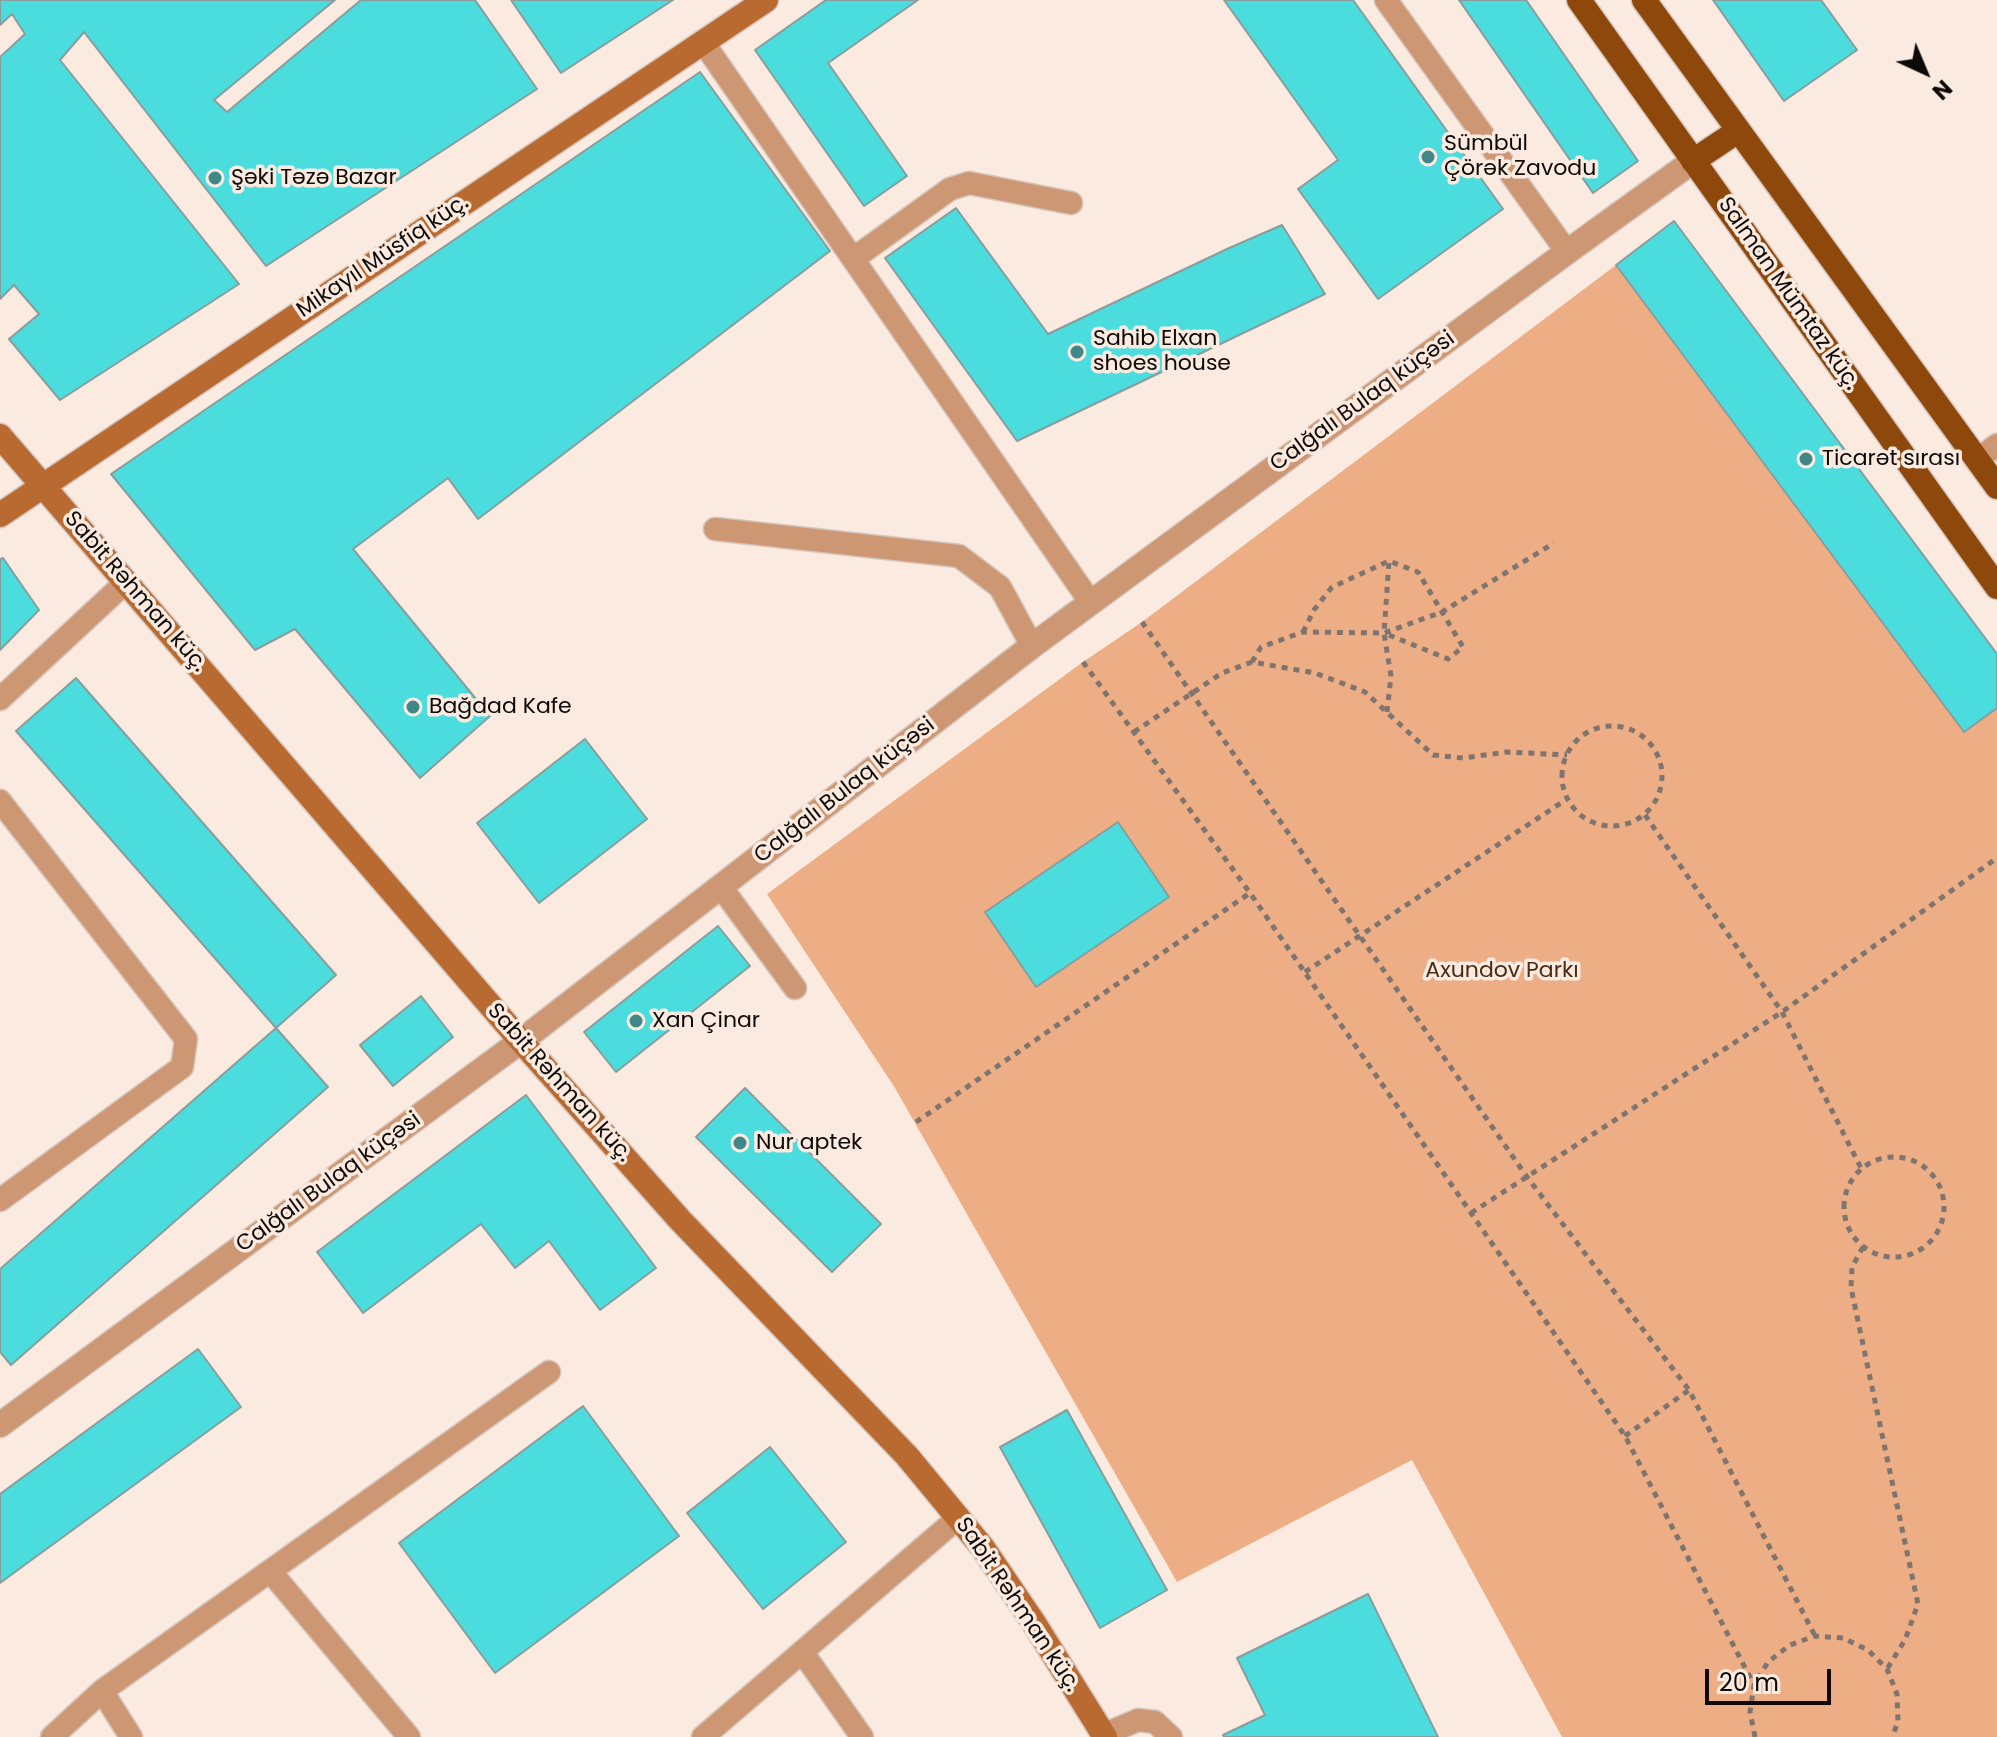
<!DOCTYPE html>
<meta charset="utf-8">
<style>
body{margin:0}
#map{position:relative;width:1997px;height:1737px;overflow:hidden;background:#faeae0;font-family:Poppins,sans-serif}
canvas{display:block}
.north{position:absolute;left:1885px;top:32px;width:80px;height:80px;-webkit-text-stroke:6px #faeae0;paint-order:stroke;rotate:136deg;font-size:22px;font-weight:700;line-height:32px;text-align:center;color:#0f0a07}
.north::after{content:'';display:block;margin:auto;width:28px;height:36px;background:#0f0a07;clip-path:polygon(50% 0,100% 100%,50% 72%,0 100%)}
.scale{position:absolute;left:1705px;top:1669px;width:126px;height:36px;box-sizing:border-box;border:4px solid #0f0a07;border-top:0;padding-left:10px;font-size:24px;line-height:28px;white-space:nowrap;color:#0f0a07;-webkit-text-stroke:6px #faeae0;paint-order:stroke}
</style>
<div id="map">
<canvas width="1997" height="1737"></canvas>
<div class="north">N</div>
<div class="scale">20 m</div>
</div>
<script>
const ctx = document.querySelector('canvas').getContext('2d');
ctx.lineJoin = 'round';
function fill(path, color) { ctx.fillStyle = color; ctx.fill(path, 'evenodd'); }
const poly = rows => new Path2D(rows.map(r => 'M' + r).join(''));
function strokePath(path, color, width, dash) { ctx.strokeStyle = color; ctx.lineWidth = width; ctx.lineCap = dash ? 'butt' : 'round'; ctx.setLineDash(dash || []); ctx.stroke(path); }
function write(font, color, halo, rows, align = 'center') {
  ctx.font = font + ' Poppins,sans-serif'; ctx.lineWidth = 7; ctx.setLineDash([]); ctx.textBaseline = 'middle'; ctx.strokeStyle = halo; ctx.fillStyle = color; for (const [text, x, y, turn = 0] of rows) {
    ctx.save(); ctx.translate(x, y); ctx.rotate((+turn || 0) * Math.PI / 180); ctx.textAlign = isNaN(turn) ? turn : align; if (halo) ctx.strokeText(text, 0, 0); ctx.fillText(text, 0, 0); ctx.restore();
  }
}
const green = poly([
 [1616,265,1964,732,1997,708,1997,1737,1562,1737,1412,1460,1177,1582,895,1088,767,894,1083,662,1142,622]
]);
const building = poly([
 [0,0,335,0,214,100,227,112,361,0,475,0,537,89,266,266,84,32,60,60,239,284,60,400,9,339,39,314,14,285,0,299,0,57,25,34,12,14,0,25,0,0],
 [511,0,673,0,561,73,511,0],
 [826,0,918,0,828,63,907,176,864,206,755,50,826,0],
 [1224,0,1353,0,1503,209,1378,299,1298,189,1338,160,1224,0],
 [1459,0,1526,0,1638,161,1593,193,1459,0],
 [1713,0,1821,0,1857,50,1784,101,1713,0],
 [700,72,830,251,478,519,448,478,353,549,490,716,420,778,295,629,255,650,111,474,700,72],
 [956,208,1048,334,1227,249,1282,225,1325,294,1017,441,885,258,956,208],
 [1674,221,1997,654,1997,708,1964,732,1616,265,1674,221],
 [3,558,39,610,0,650,0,559,3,558],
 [76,678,336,975,276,1028,16,731,76,678],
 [585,739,647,819,539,903,477,823,585,739],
 [1118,822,1169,897,1036,987,985,912,1118,822],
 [718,926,750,966,616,1072,584,1032,718,926],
 [421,996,453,1037,393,1086,360,1045,421,996],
 [276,1028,328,1087,11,1365,0,1352,0,1269,276,1028],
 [745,1088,881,1224,832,1272,696,1137,745,1088],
 [526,1095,656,1268,600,1310,549,1241,515,1268,481,1224,363,1313,317,1252,526,1095],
 [198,1349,241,1407,0,1583,0,1494,198,1349],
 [583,1406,679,1536,495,1673,399,1543,583,1406],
 [1067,1410,1167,1590,1100,1628,1000,1447,1067,1410],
 [770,1447,846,1542,763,1609,687,1513,770,1447],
 [1368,1594,1438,1737,1224,1737,1223,1735,1265,1715,1237,1658,1368,1594]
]);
const path = poly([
 [1142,622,1527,1177,1689,1390,1815,1636],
 [1303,632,1314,610,1332,587,1389,561,1418,572,1463,647,1448,659,1384,633],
 [1083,662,1250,893,1625,1436,1754,1685],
 [1252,662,1261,647,1303,632,1384,633,1442,612,1554,543],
 [1387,712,1391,676,1384,633,1389,561],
 '1562 776a50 50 0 1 1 100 0a50 50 0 1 1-100 0Z',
 [1134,732,1222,673,1252,662,1315,673,1365,692,1433,755,1463,758,1507,752,1567,755],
 [1645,815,1782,1012,1861,1168],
 [1305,972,1567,799],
 [916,1122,1250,893],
 '1844 1207a50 50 0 1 1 100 0a50 50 0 1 1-100 0Z',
 [1471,1213,1782,1012,1997,858],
 [1863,1247,1852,1267,1851,1288,1918,1604,1905,1640,1887,1669],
 [1625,1436,1689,1390],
 [1755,1737,1750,1712,1754,1685,1768,1662,1790,1645,1815,1636,1843,1638,1868,1650,1887,1669,1897,1694,1898,1722,1892,1737]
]);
const service = poly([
 [1386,0,1567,252],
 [703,42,1091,603],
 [853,259,950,189,969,183,1071,203],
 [1978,459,1997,445],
 [715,529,959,556,1000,587,1032,646],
 [0,699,126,582],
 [0,801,186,1039,182,1067,0,1200],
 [721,887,795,988],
 [270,1571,409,1737],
 [803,1653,862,1737],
 [102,1691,131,1737],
 [1103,1735,1138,1720,1155,1722,1171,1737],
 [52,1737,102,1691,549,1372],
 [703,1737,959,1517]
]);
const minor = poly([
 [0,1425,521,1041,1032,646,1567,252,1693,161]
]);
const secondary = poly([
 [0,436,521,1041,680,1220,907,1456,983,1548,1034,1623,1105,1737],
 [0,515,766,0]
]);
const trunk = poly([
 [1579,0,1997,587],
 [1644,0,1997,487],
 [1693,161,1738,131]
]);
const markers = [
 [1428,157,8,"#408888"],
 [215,178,8,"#408888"],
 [1077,352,8,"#408888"],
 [1806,459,8,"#408888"],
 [413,707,8,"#408888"],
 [636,1021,8,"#408888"],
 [740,1143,8,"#408888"]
];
const poiNames = [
 ["Sümbül",1444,144],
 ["Çörək Zavodu",1444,169],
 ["Şəki Təzə Bazar",231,178],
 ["Sahib Elxan",1093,339],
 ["shoes house",1093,364],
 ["Ticarət sırası",1822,459],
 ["Bağdad Kafe",429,707],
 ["Xan Çinar",652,1021],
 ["Nur aptek",756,1143]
];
const streetNames = [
 ["Mikayıl Müsfiq küç.",383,257,-34],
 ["Salman Mümtaz küç.",1788,294,55],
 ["Calğalı Bulaq küçəsi",1363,402,-36],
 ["Sabit Rəhman küç.",135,592,49],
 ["Calğalı Bulaq küçəsi",845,791,-38],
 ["Sabit Rəhman küç.",559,1083,48],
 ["Calğalı Bulaq küçəsi",329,1183,-36],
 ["Sabit Rəhman küç.",1017,1605,56]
];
const parkNames = [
 ["Axundov Parkı",1502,971]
];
fill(green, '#edae86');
fill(building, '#4bddde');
strokePath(building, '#899d9d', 2);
strokePath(service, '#d4c6bd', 25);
strokePath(minor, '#d4c6bd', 27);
strokePath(secondary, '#d4c6bd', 27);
strokePath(trunk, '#d4c6bd', 27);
strokePath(path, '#7f746e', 5, [6, 6]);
strokePath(service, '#ce9774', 22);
strokePath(minor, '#ce9774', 24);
strokePath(secondary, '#b96a31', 24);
strokePath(trunk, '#8e480b', 24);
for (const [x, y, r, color] of markers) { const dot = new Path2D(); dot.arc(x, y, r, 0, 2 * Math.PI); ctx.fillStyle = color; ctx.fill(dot); strokePath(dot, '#faeae0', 3); }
write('22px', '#0f0a07', '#faeae0', poiNames, 'left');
write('22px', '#0f0a07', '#faeae0', streetNames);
write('22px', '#4c2b14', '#faeae0', parkNames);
</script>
